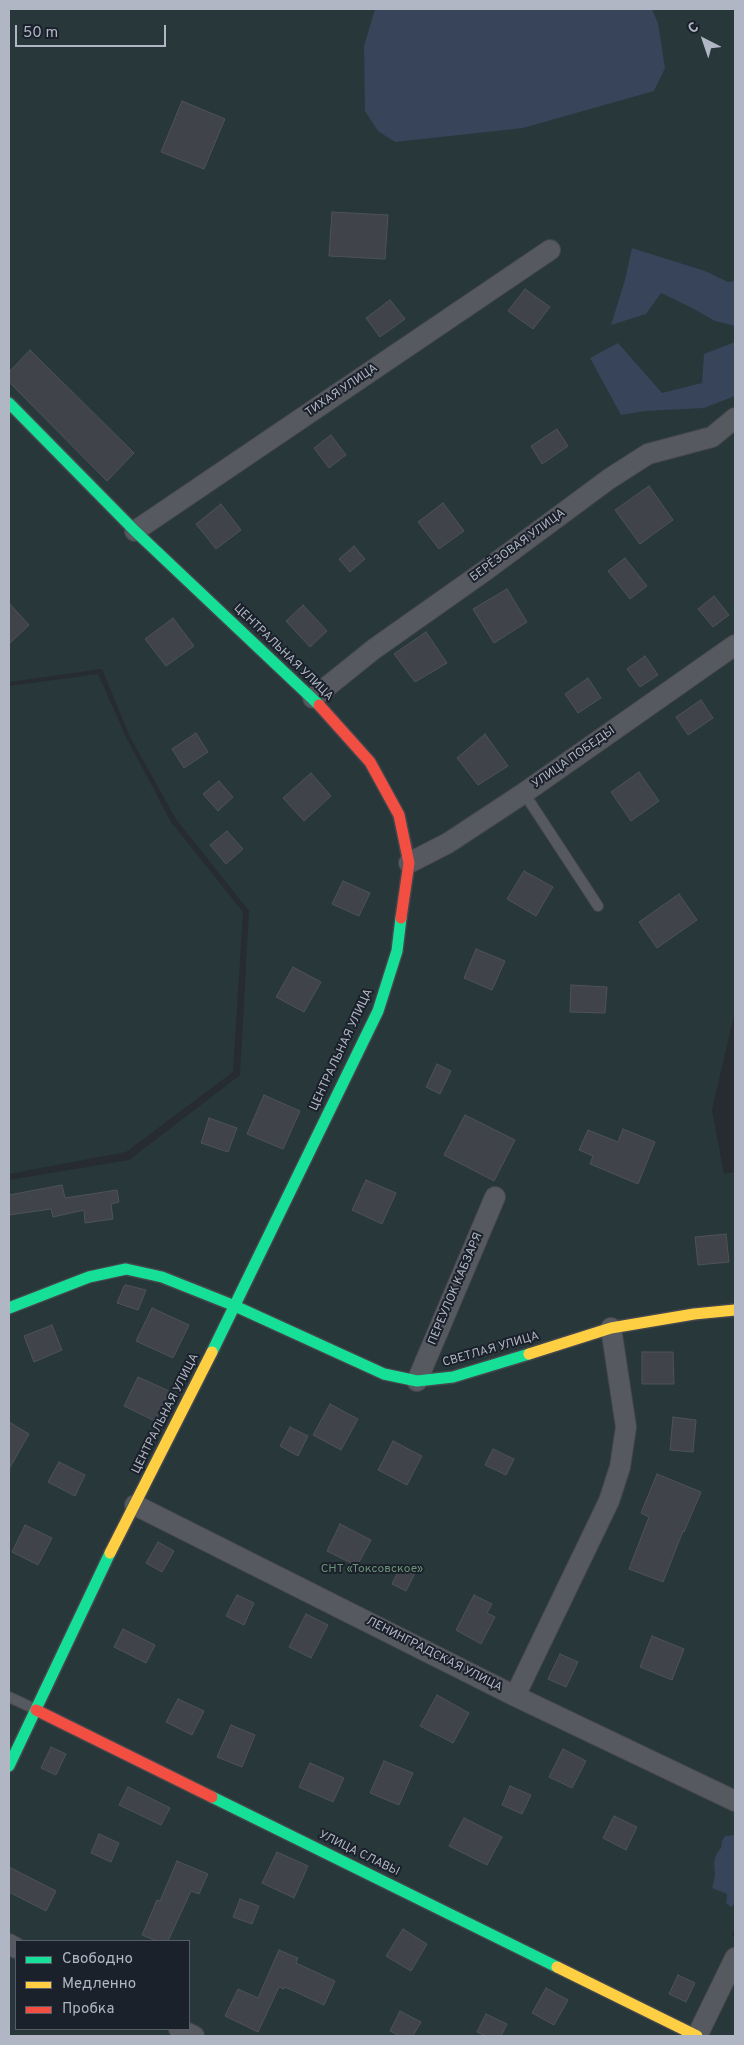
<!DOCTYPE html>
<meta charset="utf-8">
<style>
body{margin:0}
#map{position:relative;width:744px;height:2045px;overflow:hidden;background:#272b32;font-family:Overpass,sans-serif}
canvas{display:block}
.frame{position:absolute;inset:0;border:10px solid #b0b6c3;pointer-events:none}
.legend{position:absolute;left:15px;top:1940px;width:175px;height:90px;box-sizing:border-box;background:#1b212b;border:1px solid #575d68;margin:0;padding:6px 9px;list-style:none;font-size:15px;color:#b0b6c3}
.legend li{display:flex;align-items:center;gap:10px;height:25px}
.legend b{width:25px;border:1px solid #575d68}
.north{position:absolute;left:679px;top:15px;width:50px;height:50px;-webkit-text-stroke:4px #1b212b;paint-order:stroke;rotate:319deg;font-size:14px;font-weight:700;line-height:20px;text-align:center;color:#b0b6c3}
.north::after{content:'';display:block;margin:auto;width:18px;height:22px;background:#b0b6c3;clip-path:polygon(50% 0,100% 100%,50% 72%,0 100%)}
.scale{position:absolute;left:15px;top:25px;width:151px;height:22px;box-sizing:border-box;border:2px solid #b0b6c3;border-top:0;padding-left:6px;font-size:15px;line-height:18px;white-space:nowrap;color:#b0b6c3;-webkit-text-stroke:4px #1b212b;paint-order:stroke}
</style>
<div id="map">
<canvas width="744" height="2045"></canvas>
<div class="frame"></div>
<ul class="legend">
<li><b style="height:6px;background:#16e098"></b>Свободно</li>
<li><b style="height:6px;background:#ffcf43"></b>Медленно</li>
<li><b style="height:6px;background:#f24e42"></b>Пробка</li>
</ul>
<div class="north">С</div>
<div class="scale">50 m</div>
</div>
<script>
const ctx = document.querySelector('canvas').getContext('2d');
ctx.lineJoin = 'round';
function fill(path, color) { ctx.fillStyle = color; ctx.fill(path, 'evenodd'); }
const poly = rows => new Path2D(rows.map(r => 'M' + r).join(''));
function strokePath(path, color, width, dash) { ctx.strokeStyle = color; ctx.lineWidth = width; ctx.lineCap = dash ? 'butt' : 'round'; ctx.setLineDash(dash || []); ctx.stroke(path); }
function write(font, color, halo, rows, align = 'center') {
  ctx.font = font + ' Overpass,sans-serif'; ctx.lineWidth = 4; ctx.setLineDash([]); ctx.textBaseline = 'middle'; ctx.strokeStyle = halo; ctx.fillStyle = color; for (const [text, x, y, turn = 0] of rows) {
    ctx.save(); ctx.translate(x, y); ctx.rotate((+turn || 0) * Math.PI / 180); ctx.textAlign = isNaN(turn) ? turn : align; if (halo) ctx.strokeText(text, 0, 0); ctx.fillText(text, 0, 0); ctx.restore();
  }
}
const green = poly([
 [9,9,735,9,735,1011,712,1110,724,1174,735,1172,735,1928,732,1935,735,1938,735,2036,9,2036,9,1180,129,1160,240,1075,249,911,176,819,130,737,102,669,9,682],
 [16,1941,189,1941,189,2029,16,2029],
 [98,674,126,737,171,822,243,912,233,1072,126,1152,9,1174,9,686]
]);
const water = poly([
 [375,9,652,9,658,23,665,68,654,91,523,128,395,142,378,131,365,111,364,46],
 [632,248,705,271,728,282,735,281,735,326,715,321,692,308,661,293,646,314,611,325,625,280],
 [735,342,735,396,704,408,645,411,621,415,590,358,618,343,662,393,702,383,704,354],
 [735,1835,735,1904,731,1907,726,1903,727,1894,712,1888,715,1876,714,1862,717,1853,721,1848,722,1841,725,1836]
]);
const building = poly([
 [182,101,225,119,204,169,161,152,182,101],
 [332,212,388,215,385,259,329,256,332,212],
 [525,289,550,307,533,329,508,311,525,289],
 [390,300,405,319,380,337,366,318,390,300],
 [30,350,134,453,107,481,9,382,9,372,30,350],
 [557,429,568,446,542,464,531,446,557,429],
 [331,435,346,455,329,468,314,448,331,435],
 [649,486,673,520,640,544,615,510,649,486],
 [443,503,464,531,439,549,418,522,443,503],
 [221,504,241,530,216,549,196,524,221,504],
 [354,546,365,559,350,572,339,559,354,546],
 [625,558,647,586,630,599,608,571,625,558],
 [507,589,527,622,494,643,473,609,507,589],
 [714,596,729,615,713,627,698,609,714,596],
 [9,603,29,625,9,644,9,603],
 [303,605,327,631,310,647,286,621,303,605],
 [173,618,194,646,166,666,145,639,173,618],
 [426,632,447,663,415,682,394,654,426,632],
 [645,656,658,675,640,687,627,669,645,656],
 [588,678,601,698,578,713,565,694,588,678],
 [701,700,713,718,688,735,676,717,701,700],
 [196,733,208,752,184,768,172,749,196,733],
 [485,734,508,766,478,785,457,758,485,734],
 [639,772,659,801,631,821,611,792,639,772],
 [311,773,331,796,304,821,283,798,311,773],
 [219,781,233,797,218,811,203,794,219,781],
 [227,831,243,849,226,864,210,845,227,831],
 [524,871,553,887,536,916,507,899,524,871],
 [343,881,370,893,359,916,332,904,343,881],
 [679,894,697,920,657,948,639,922,679,894],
 [476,949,505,961,492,990,464,978,476,949],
 [293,967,321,982,304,1012,276,997,293,967],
 [571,985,607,987,605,1013,570,1012,571,985],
 [437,1064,451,1071,440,1094,426,1087,437,1064],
 [264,1095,300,1111,283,1149,247,1134,264,1095],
 [465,1115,515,1140,494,1181,444,1155,465,1115],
 [209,1118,237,1128,228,1152,201,1143,209,1118],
 [623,1129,655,1142,638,1184,590,1164,593,1156,579,1150,588,1130,618,1142,623,1129],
 [366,1180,396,1193,382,1224,352,1210,366,1180],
 [62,1185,65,1198,117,1190,119,1202,111,1204,113,1219,85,1223,84,1210,53,1217,51,1209,9,1215,9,1195,62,1185],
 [726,1234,729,1262,698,1265,695,1237,726,1234],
 [126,1285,146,1290,138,1310,117,1303,124,1286,126,1285],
 [152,1308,189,1325,173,1358,136,1341,152,1308],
 [52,1325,62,1350,34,1362,24,1336,52,1325],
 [642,1352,673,1352,674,1384,642,1384,642,1352],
 [138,1377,169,1391,155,1421,124,1406,138,1377],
 [330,1404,358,1419,341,1450,313,1435,330,1404],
 [673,1417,696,1420,693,1452,670,1450,673,1417],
 [9,1422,29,1434,9,1469,9,1422],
 [290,1427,308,1436,298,1456,280,1446,290,1427],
 [393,1441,422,1456,407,1485,378,1470,393,1441],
 [493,1449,514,1459,506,1475,485,1465,493,1449],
 [59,1462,85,1475,75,1496,48,1482,59,1462],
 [657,1474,701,1492,684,1532,683,1531,663,1582,629,1569,649,1517,641,1513,657,1474],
 [340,1524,371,1540,357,1566,327,1551,340,1524],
 [25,1525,52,1538,38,1565,12,1552,25,1525],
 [158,1542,174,1551,162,1572,146,1563,158,1542],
 [401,1566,415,1573,406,1591,392,1584,401,1566],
 [237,1595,254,1603,244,1625,226,1616,237,1595],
 [474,1595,492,1604,487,1613,495,1617,481,1644,456,1630,474,1595],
 [306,1614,328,1625,311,1658,289,1647,306,1614],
 [123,1629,155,1645,146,1663,114,1647,123,1629],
 [652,1636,684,1649,672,1680,640,1667,652,1636],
 [560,1654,578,1662,566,1687,548,1679,560,1654],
 [437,1695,469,1713,453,1743,420,1726,437,1695],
 [178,1699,204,1711,192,1735,166,1722,178,1699],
 [231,1725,255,1735,242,1767,217,1757,231,1725],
 [51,1747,66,1754,56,1775,41,1768,51,1747],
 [563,1749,586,1761,572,1788,549,1777,563,1749],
 [384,1761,413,1773,399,1805,370,1793,384,1761],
 [310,1763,344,1778,333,1802,299,1787,310,1763],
 [510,1786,531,1795,522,1814,502,1805,510,1786],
 [128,1787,170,1808,161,1825,119,1805,128,1787],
 [614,1816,637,1827,626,1850,603,1838,614,1816],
 [464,1818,502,1837,487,1865,449,1846,464,1818],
 [99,1834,119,1843,111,1862,91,1853,99,1834],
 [277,1852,308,1866,294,1898,262,1883,277,1852],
 [177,1861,208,1874,199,1894,191,1891,168,1941,157,1941,142,1935,157,1900,160,1901,177,1861],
 [9,1867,56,1891,46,1911,9,1892,9,1867],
 [240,1899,259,1906,252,1924,233,1917,240,1899],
 [403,1929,427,1944,411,1971,386,1956,403,1929],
 [279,1950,298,1958,296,1963,335,1981,324,2005,285,1987,284,1989,279,1987,258,2032,225,2016,238,1989,258,1998,279,1950],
 [678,1975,695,1983,686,2002,669,1994,678,1975],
 [546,1988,568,2000,554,2025,532,2013,546,1988],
 [400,2011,421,2022,413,2036,400,2036,390,2031,400,2011],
 [486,2014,507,2024,501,2036,486,2036,477,2032,486,2014]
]);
const lane = poly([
 [524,793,598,906],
 [9,1697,35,1709]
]);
const street = poly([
 [135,531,550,250],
 [313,698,374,649,486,570,609,479,648,454,712,437,735,418],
 [409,863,448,843,524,793,735,645],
 [417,1381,495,1197],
 [135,1505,515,1696,735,1801],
 [515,1696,609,1501,620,1467,626,1427,611,1328],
 [9,1944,16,1948],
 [179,2029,194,2036],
 [697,2036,735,1958]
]);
const fast = poly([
 [9,403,135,531,319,705],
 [9,1308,89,1277,126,1269,162,1277,235,1306,384,1374,417,1381,453,1377,529,1354],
 [212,1352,378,1011,397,951,401,918],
 [9,1766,110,1553],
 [212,1797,557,1967]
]);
const slow = poly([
 [529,1354,611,1328,694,1314,735,1310],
 [110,1553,212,1352],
 [557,1967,697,2036]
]);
const jam = poly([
 [319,705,370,762,399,815,409,863,401,918],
 [36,1710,212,1797]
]);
const streetNames = [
 ["ТИХАЯ УЛИЦА",342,391,-34],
 ["БЕРЁЗОВАЯ УЛИЦА",518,546,-36],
 ["ЦЕНТРАЛЬНАЯ УЛИЦА",283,653,44],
 ["УЛИЦА ПОБЕДЫ",574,758,-35],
 ["ЦЕНТРАЛЬНАЯ УЛИЦА",342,1050,-65],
 ["ПЕРЕУЛОК КАБЗАРЯ",456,1289,-67],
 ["СВЕТЛАЯ УЛИЦА",491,1350,-16],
 ["ЦЕНТРАЛЬНАЯ УЛИЦА",166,1414,-63],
 ["ЛЕНИНГРАДСКАЯ УЛИЦА",434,1655,27],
 ["УЛИЦА СЛАВЫ",359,1854,26]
];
const parkNames = [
 ["СНТ «Токсовское»",372,1570]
];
fill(green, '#28373a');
fill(water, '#374459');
fill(building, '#404349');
strokePath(building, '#4e5259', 1);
strokePath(lane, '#44474c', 12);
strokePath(street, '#44474c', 22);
strokePath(fast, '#44474c', 14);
strokePath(slow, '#44474c', 14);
strokePath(jam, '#44474c', 14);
strokePath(lane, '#565960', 10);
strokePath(street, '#565960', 20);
strokePath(fast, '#16e098', 11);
strokePath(slow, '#ffcf43', 11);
strokePath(jam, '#f24e42', 11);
write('12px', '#b0b6c3', '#1b212b', streetNames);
write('12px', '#6a9176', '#1b212b', parkNames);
</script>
